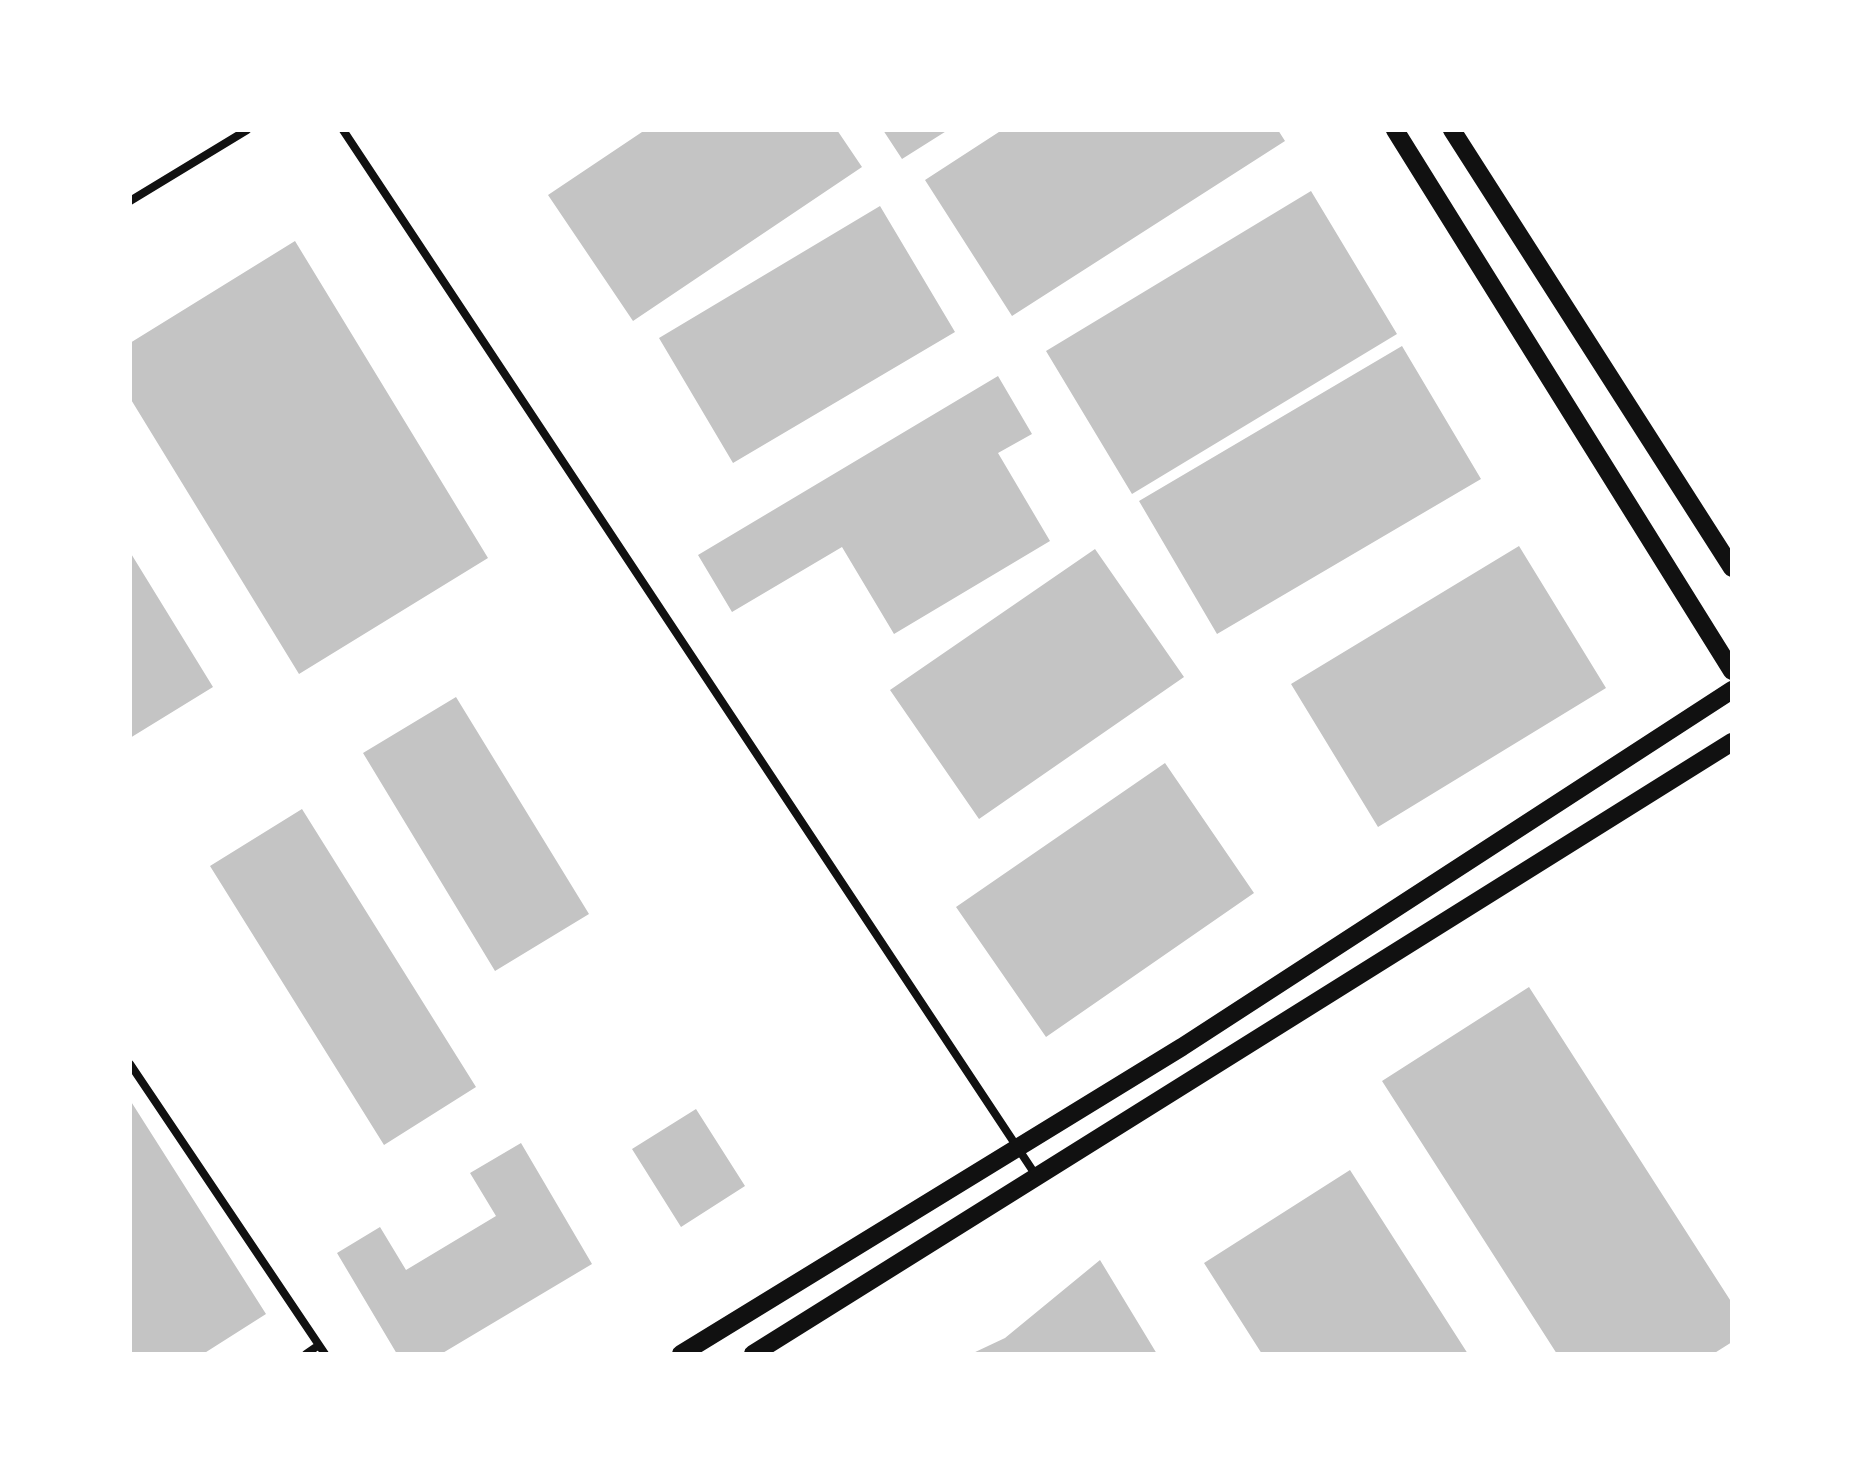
<!DOCTYPE html>
<style>
body{margin:0}
#map{position:relative;width:1862px;height:1484px;overflow:hidden;background:#fff;font-family:Raleway,sans-serif}
canvas{display:block}
.frame{position:absolute;inset:0;border:132px solid #fff;pointer-events:none}
</style>
<div id="map">
<canvas width="1862" height="1484"></canvas>
<div class="frame"></div>
</div>
<script>
const ctx = document.querySelector('canvas').getContext('2d');
ctx.lineJoin = 'round';
function fill(path, color) { ctx.fillStyle = color; ctx.fill(path, 'evenodd'); }
const poly = rows => new Path2D(rows.map(r => 'M' + r).join(''));
function strokePath(path, color, width, dash) { ctx.strokeStyle = color; ctx.lineWidth = width; ctx.lineCap = dash ? 'butt' : 'round'; ctx.setLineDash(dash || []); ctx.stroke(path); }
const building = poly([
 [645,130,837,130,862,167,633,321,548,195],
 [883,130,948,130,902,159],
 [1002,130,1278,130,1285,141,1012,316,925,180],
 [1311,191,1397,334,1132,494,1046,351],
 [880,206,955,332,733,463,659,338],
 [295,241,488,558,299,674,130,398,130,343],
 [1402,346,1481,479,1217,634,1139,501],
 [998,376,1032,434,998,453,1050,541,894,634,842,547,732,612,698,555],
 [1519,546,1606,688,1378,827,1291,684],
 [1095,549,1184,677,979,819,890,690],
 [130,552,213,687,130,738],
 [456,697,589,914,495,971,363,753],
 [1165,763,1254,893,1046,1037,956,907],
 [302,809,476,1087,384,1145,210,866],
 [1529,987,1732,1303,1732,1342,1713,1354,1557,1354,1382,1081],
 [130,1100,266,1314,203,1354,130,1354],
 [696,1109,745,1186,681,1227,632,1149],
 [521,1143,592,1264,441,1354,397,1354,337,1253,380,1227,406,1270,496,1216,470,1173],
 [1350,1170,1468,1354,1262,1354,1204,1263],
 [1100,1260,1157,1354,971,1354,1005,1338]
]);
const service = poly([
 [343,130,1035,1174],
 [130,201,247,130],
 [130,1064,325,1354],
 [306,1354,319,1345]
]);
const tertiary = poly([
 [1395,130,1732,671],
 [1452,130,1732,568],
 [681,1354,1182,1047,1732,690],
 [753,1354,1732,742]
]);
fill(building, '#c4c4c4');
strokePath(service, '#111', 8);
strokePath(tertiary, '#111', 18);
</script>
